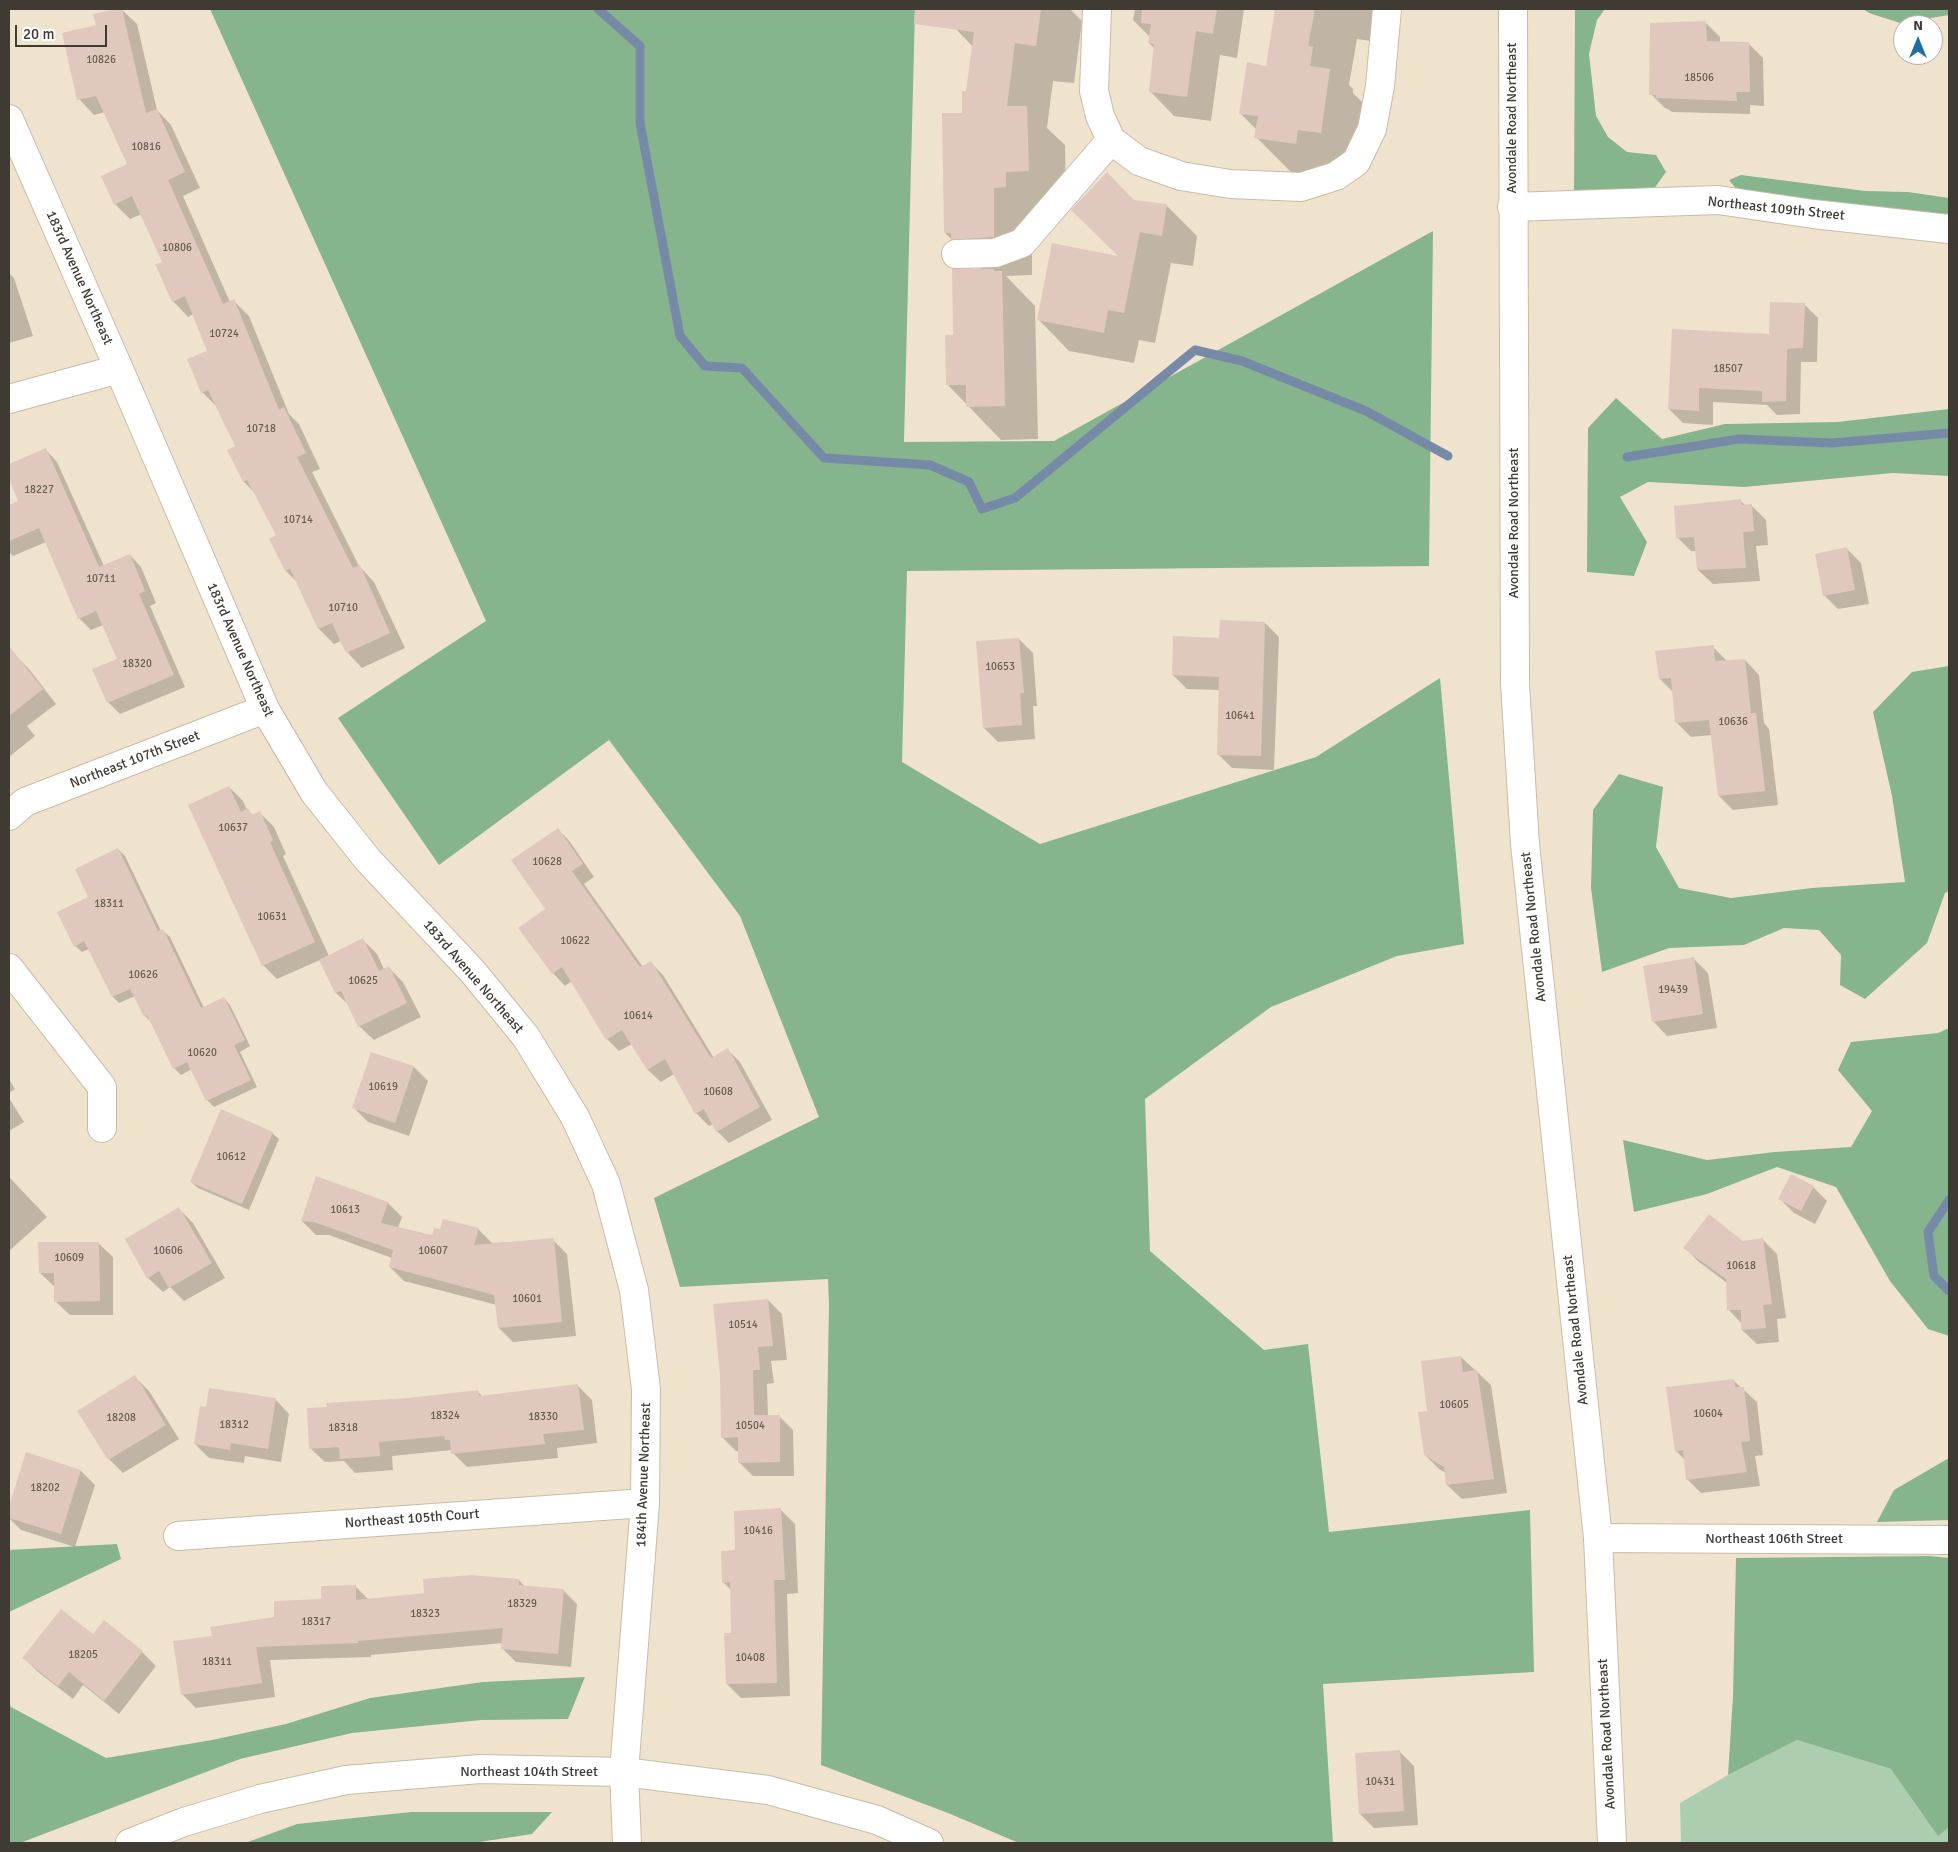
<!DOCTYPE html>
<style>
body{margin:0}
#map{position:relative;width:1958px;height:1852px;overflow:hidden;background:#f0e3ce;font-family:Signika,sans-serif}
canvas{display:block}
.frame{position:absolute;inset:0;border:10px solid #3f3a32;pointer-events:none}
.north{position:absolute;left:1893px;top:15px;width:50px;height:50px;box-sizing:border-box;background:#fff;border:1px solid #b2b0ad;border-radius:50%;rotate:0deg;font-size:14px;font-weight:700;line-height:20px;text-align:center;color:#3f3a32}
.north::after{content:'';display:block;margin:auto;width:18px;height:22px;background:#1f6fa1;clip-path:polygon(50% 0,100% 100%,50% 72%,0 100%)}
.scale{position:absolute;left:15px;top:25px;width:92px;height:22px;box-sizing:border-box;border:2px solid #3f3a32;border-top:0;padding-left:6px;font-size:15px;line-height:18px;white-space:nowrap;color:#3f3a32;-webkit-text-stroke:4px #fff;paint-order:stroke}
</style>
<div id="map">
<canvas width="1958" height="1852"></canvas>
<div class="frame"></div>
<div class="north">N</div>
<div class="scale">20 m</div>
</div>
<script>
const ctx = document.querySelector('canvas').getContext('2d');
ctx.lineJoin = 'round';
function fill(path, color) { ctx.fillStyle = color; ctx.fill(path, 'evenodd'); }
const poly = rows => new Path2D(rows.map(r => 'M' + r).join(''));
function strokePath(path, color, width, dash) { ctx.strokeStyle = color; ctx.lineWidth = width; ctx.lineCap = dash ? 'butt' : 'round'; ctx.setLineDash(dash || []); ctx.stroke(path); }
function write(font, color, halo, rows, align = 'center') {
  ctx.font = font + ' Signika,sans-serif'; ctx.lineWidth = 4; ctx.setLineDash([]); ctx.textBaseline = 'middle'; ctx.strokeStyle = halo; ctx.fillStyle = color; for (const [text, x, y, turn = 0] of rows) {
    ctx.save(); ctx.translate(x, y); ctx.rotate((+turn || 0) * Math.PI / 180); ctx.textAlign = isNaN(turn) ? turn : align; if (halo) ctx.strokeText(text, 0, 0); ctx.fillText(text, 0, 0); ctx.restore();
  }
}
const green = poly([
 [1797,1740,1891,1769,1949,1796,1949,1843,1681,1843,1680,1803,1728,1775]
]);
const forest = poly([
 [210,9,915,9,904,442,1054,441,1433,231,1429,566,907,571,902,762,1040,844,1316,757,1440,678,1464,944,1397,956,1271,1007,1145,1099,1150,1251,1264,1350,1308,1344,1329,1532,1530,1510,1534,1672,1323,1684,1333,1843,1019,1843,948,1813,821,1765,829,1305,828,1279,680,1287,654,1198,819,1117,740,916,609,740,439,865,338,718,486,621],
 [1575,9,1605,9,1597,20,1589,54,1596,116,1608,137,1627,152,1656,155,1666,172,1651,193,1574,195],
 [1863,9,1949,9,1949,15,1900,23,1869,13],
 [1741,175,1865,191,1908,192,1949,198,1949,216,1843,208,1738,191,1729,180],
 [1616,398,1662,439,1725,424,1838,422,1949,409,1949,476,1893,473,1744,487,1648,482,1620,497,1647,542,1634,576,1587,572,1588,428],
 [1949,666,1949,891,1945,893,1927,943,1865,999,1840,985,1841,955,1819,930,1784,928,1744,945,1669,948,1602,972,1591,888,1593,810,1619,774,1663,787,1656,847,1679,888,1731,898,1812,888,1905,882,1892,796,1873,712,1912,672],
 [1949,1028,1949,1336,1928,1329,1890,1281,1836,1187,1777,1167,1707,1194,1634,1212,1623,1140,1707,1160,1775,1152,1851,1147,1872,1111,1838,1070,1851,1042,1938,1033],
 [1949,1458,1949,1520,1877,1522,1894,1490],
 [117,1544,121,1559,9,1612,9,1550],
 [1929,1556,1949,1558,1949,1827,1938,1836,1891,1769,1797,1740,1728,1775,1733,1696,1736,1558],
 [585,1677,568,1719,481,1720,352,1733,240,1759,20,1843,9,1843,9,1702,11,1707,106,1758,212,1740,286,1724,370,1698,483,1682],
 [411,1812,552,1812,532,1834,473,1843,245,1843,297,1824]
]);
const shadow = poly([
 [121,9,137,24,157,110,171,125,200,188,183,196,230,302,234,301,249,316,289,414,299,424,320,469,312,472,359,566,374,582,405,648,362,668,347,652,341,641,334,644,319,629,297,582,286,571,277,536,256,494,244,482,236,447,218,408,202,392,208,352,193,314,188,317,173,301,163,263,142,214,130,219,115,204,128,164,105,112,94,115,79,99,98,26,95,15],
 [958,9,1070,9,1082,21,1074,83,1053,81,1047,128,1065,145,1066,209,1032,226,1032,275,1006,276,1035,306,1038,439,1001,440,948,385,954,336,983,270,945,233,973,47,956,29],
 [1135,9,1244,9,1237,58,1220,55,1211,121,1174,116,1150,91,1155,49,1149,43,1150,37,1133,20],
 [1276,9,1383,9,1377,42,1357,39,1349,85,1353,89,1353,93,1371,111,1361,174,1297,178,1256,137,1257,130,1240,113,1267,67],
 [1706,23,1720,37,1720,43,1749,44,1763,58,1764,106,1750,105,1750,114,1672,112,1668,109,1665,108,1651,94],
 [1134,201,1167,206,1197,236,1193,266,1171,263,1155,343,1139,340,1134,363,1069,351,1039,320,1121,258],
 [9,273,14,278,33,336,9,343],
 [1804,304,1818,318,1817,362,1801,362,1800,414,1777,415,1767,405,1713,402,1713,425,1683,423,1669,409,1770,335],
 [46,450,57,462,104,566,130,555,141,567,156,603,150,606,185,687,120,714,108,702,118,659,103,625,91,630,79,618,46,542,13,556,9,552,9,507,20,502,9,476,9,466],
 [1740,500,1746,506,1752,506,1766,520,1768,545,1756,546,1760,581,1713,584,1698,570,1697,551,1691,551,1677,537],
 [1847,549,1861,563,1869,604,1838,609,1824,595],
 [1265,623,1279,637,1274,770,1232,768,1218,754,1220,690,1187,689,1173,675,1221,639],
 [1019,639,1033,653,1037,706,1033,706,1035,739,998,742,984,728],
 [1713,647,1727,661,1745,660,1759,675,1764,723,1769,729,1778,805,1733,810,1719,796,1712,735,1691,737,1677,723,1674,693,1660,679],
 [15,655,29,669,56,704,27,726,35,736,9,757,9,660],
 [229,787,243,801,247,810,254,816,260,813,274,827,286,854,283,856,329,956,363,940,377,954,384,969,389,968,403,982,421,1017,374,1040,359,1026,350,1006,336,993,320,960,277,979,263,965],
 [558,829,570,842,594,877,584,884,643,967,650,962,663,975,714,1058,728,1050,740,1062,772,1120,729,1143,717,1131,713,1124,709,1126,696,1113,674,1074,661,1082,648,1070,632,1044,619,1051,607,1039,572,981,565,986,553,973,547,909],
 [118,849,125,856,161,931,163,931,170,937,204,1008,224,998,230,1005,250,1046,240,1052,257,1087,214,1107,207,1100,192,1069,181,1075,174,1068,152,1023,145,1016,135,996,119,1003,113,997,89,949,82,952,75,946,89,897],
 [1694,959,1708,973,1717,1028,1667,1036,1653,1021],
 [372,1053,414,1067,428,1081,409,1136,368,1122,354,1108],
 [9,1079,15,1089,9,1093],
 [9,1098,24,1122,9,1131],
 [272,1133,279,1139,249,1210,198,1188,191,1182],
 [10,1178,47,1217,9,1251,9,1180],
 [1813,1187,1827,1201,1815,1224,1794,1213,1780,1199],
 [388,1203,402,1217,398,1228,433,1237,441,1231,478,1229,492,1243,553,1240,567,1254,576,1336,513,1342,499,1328,497,1305,404,1281,390,1267,392,1258,329,1235,316,1235,302,1221],
 [179,1209,193,1223,225,1278,184,1301,170,1287,163,1292,148,1278],
 [1763,1240,1777,1254,1786,1318,1777,1319,1779,1342,1757,1344,1742,1330,1742,1324,1729,1310,1727,1283,1699,1262,1685,1248],
 [98,1243,113,1257,113,1315,70,1315,55,1301,55,1287,40,1273],
 [768,1300,782,1314,787,1360,771,1361,774,1383,767,1384,768,1416,779,1416,793,1430,794,1476,753,1476,739,1462,739,1451,736,1451,722,1437],
 [1461,1357,1491,1385,1507,1493,1462,1499,1447,1485,1446,1473,1439,1469,1425,1455,1429,1412],
 [135,1377,149,1391,179,1439,123,1473,109,1459],
 [1734,1381,1757,1402,1763,1455,1755,1456,1760,1486,1701,1493,1687,1479,1686,1461,1676,1451],
 [578,1386,592,1400,597,1443,557,1448,558,1458,467,1467,453,1453,452,1450,392,1456,393,1470,355,1473,344,1461,325,1462,310,1448,408,1399,477,1391,483,1397],
 [275,1399,289,1414,281,1462,245,1456,244,1463,209,1458,195,1444,207,1408],
 [27,1454,81,1471,95,1485,75,1547,21,1530,9,1518,9,1511],
 [781,1510,795,1524,798,1593,787,1594,790,1696,741,1698,727,1684,732,1634,731,1590,723,1582,737,1552],
 [519,1580,525,1587,563,1590,577,1604,571,1667,516,1662,502,1648,503,1643,371,1655,371,1657,270,1660,275,1697,196,1708,182,1694,213,1637,276,1618,355,1586,369,1600,426,1594],
 [104,1622,142,1652,156,1666,119,1714,83,1685,73,1699,38,1672,24,1658,93,1635],
 [1400,1752,1414,1766,1418,1825,1374,1828,1360,1814]
]);
const stream = poly([
 [598,9,640,46,640,123,680,336,705,366,742,368,824,458,930,465,969,482,982,509,1015,498,1195,350,1242,361,1366,411,1448,456],
 [1627,457,1739,439,1832,443,1949,433],
 [1949,1200,1928,1232,1934,1276,1949,1291]
]);
const building = poly([
 [116,9,122,9,146,113,157,109,185,172,168,180,223,304,234,299,279,410,284,407,306,453,297,457,353,568,360,565,390,633,346,653,332,623,318,629,290,569,285,571,269,539,276,535,247,480,243,482,227,450,235,446,208,390,201,393,187,359,207,351,185,296,172,302,155,264,162,262,132,196,114,205,101,176,127,164,96,96,77,100,62,33,96,25,93,14],
 [915,9,1041,9,1036,46,1015,43,1007,106,1027,106,1029,171,1006,172,1006,187,994,188,994,237,992,237,951,240,951,233,944,233,942,113,962,113,962,91,966,91,974,32,914,24],
 [1142,9,1217,9,1213,34,1196,31,1187,97,1149,92,1154,44,1148,43,1151,24,1141,23],
 [1275,9,1315,9,1308,46,1313,47,1310,66,1330,69,1321,133,1298,130,1296,144,1254,138,1258,116,1239,114,1247,62,1266,66],
 [1706,21,1707,41,1749,42,1750,92,1736,92,1737,101,1656,98,1656,95,1649,95,1650,23],
 [1107,172,1134,200,1167,204,1162,236,1140,232,1124,313,1108,310,1104,333,1037,320,1052,243,1118,256,1071,210],
 [952,269,994,269,994,271,1002,271,1005,406,966,407,966,385,946,385,945,335,953,335],
 [1770,302,1805,303,1803,348,1787,349,1786,401,1762,402,1762,391,1699,388,1699,411,1668,409,1672,329,1769,334],
 [46,448,99,567,130,554,145,591,139,594,174,675,107,703,92,669,117,659,96,611,78,619,39,528,9,541,9,505,18,501,9,479,9,464],
 [1741,499,1742,505,1752,504,1754,531,1743,532,1746,568,1697,570,1694,537,1676,538,1674,506],
 [1847,547,1855,590,1823,596,1815,554],
 [1220,620,1265,622,1261,756,1217,755,1219,677,1172,675,1173,636,1219,638],
 [1019,638,1024,693,1020,693,1022,725,983,728,976,641],
 [1714,645,1715,661,1745,659,1751,713,1756,713,1765,791,1718,796,1709,720,1675,723,1671,678,1659,679,1655,651],
 [9,646,43,689,9,716],
 [229,786,241,812,248,808,252,815,260,811,273,840,270,842,315,942,262,966,188,805],
 [558,828,583,864,572,871,640,967,651,961,711,1058,728,1048,760,1107,716,1132,704,1109,695,1114,665,1059,647,1070,622,1030,606,1040,562,967,552,974,518,928,545,909,511,860],
 [118,848,158,931,163,929,201,1008,224,997,245,1040,234,1045,251,1080,206,1101,187,1062,173,1069,147,1015,144,1017,130,989,112,997,84,941,74,947,57,912,88,897,75,869],
 [363,938,379,971,389,966,407,1003,358,1027,341,991,335,993,319,960],
 [1694,957,1703,1014,1652,1022,1643,966],
 [371,1052,414,1066,395,1123,352,1108],
 [221,1109,273,1132,242,1204,190,1182],
 [1791,1174,1814,1186,1801,1211,1778,1199],
 [316,1176,388,1202,381,1223,432,1235,434,1228,440,1229,443,1219,479,1228,474,1245,554,1238,562,1322,498,1328,494,1295,389,1267,393,1250,314,1222,301,1221],
 [179,1207,212,1263,169,1288,159,1271,147,1279,125,1239],
 [1709,1214,1743,1241,1763,1238,1772,1304,1763,1305,1766,1328,1741,1330,1741,1310,1727,1310,1726,1279,1683,1248],
 [38,1242,99,1242,100,1301,54,1302,54,1273,39,1273],
 [768,1299,773,1346,758,1347,760,1370,753,1370,754,1415,780,1415,780,1462,738,1463,738,1437,721,1438,720,1376,713,1304],
 [1461,1356,1463,1372,1477,1370,1494,1479,1446,1485,1444,1467,1424,1455,1418,1412,1427,1411,1421,1361],
 [135,1375,166,1425,108,1460,77,1411],
 [1734,1379,1735,1387,1744,1387,1750,1441,1741,1442,1747,1472,1686,1480,1683,1450,1675,1452,1666,1387],
 [578,1384,584,1430,543,1434,545,1444,451,1454,450,1440,445,1440,444,1436,379,1442,380,1456,340,1459,339,1447,309,1449,307,1408,327,1407,326,1403,408,1398,478,1390,479,1396],
 [209,1388,276,1398,268,1449,231,1443,230,1450,194,1444,200,1406,206,1407],
 [26,1452,81,1470,61,1534,9,1518,9,1506],
 [781,1508,785,1580,774,1580,777,1683,726,1684,724,1633,731,1633,730,1582,722,1583,721,1551,735,1550,734,1511],
 [471,1575,519,1579,519,1585,564,1589,558,1654,501,1649,503,1628,358,1641,358,1643,256,1647,262,1683,181,1695,173,1641,212,1636,210,1627,274,1617,274,1601,321,1599,321,1586,356,1585,356,1600,424,1593,423,1579],
 [61,1609,93,1634,104,1620,143,1651,104,1701,69,1672,58,1686,22,1658],
 [1400,1750,1404,1811,1359,1814,1355,1753]
]);
const minor = poly([
 [1097,9,1094,91,1100,116,1111,140,1139,161,1181,176,1230,184,1301,187,1336,176,1356,162,1372,129,1380,86,1387,9],
 [9,119,119,369,265,709,314,792,368,860,473,972,526,1037,575,1117,606,1184,634,1290,646,1389,645,1503,624,1772,627,1843],
 [1512,207,1718,200,1813,214,1949,229],
 [956,254,995,253,1022,243,1111,140],
 [9,399,119,369],
 [9,816,25,802,265,709],
 [9,968,102,1087,102,1128],
 [178,1536,645,1503],
 [1598,1538,1949,1540],
 [130,1843,184,1822,260,1799,346,1780,480,1769,624,1772,768,1790,877,1820,929,1843]
]);
const major = poly([
 [1513,9,1515,684,1525,844,1598,1538,1612,1843]
]);
const numberNames = [
 ["10826",101,60],
 ["18506",1699,78],
 ["10816",146,147],
 ["10806",177,248],
 ["10724",224,334],
 ["18507",1728,369],
 ["10718",261,429],
 ["18227",39,490],
 ["10714",298,520],
 ["10711",101,579],
 ["10710",343,608],
 ["18320",137,664],
 ["10653",1000,667],
 ["10641",1240,716],
 ["10636",1733,722],
 ["10637",233,828],
 ["10628",547,862],
 ["18311",109,904],
 ["10631",272,917],
 ["10622",575,941],
 ["10626",143,975],
 ["10625",363,981],
 ["19439",1673,990],
 ["10614",638,1016],
 ["10620",202,1053],
 ["10619",383,1087],
 ["10608",718,1092],
 ["10612",231,1157],
 ["10613",345,1210],
 ["10606",168,1251],
 ["10607",433,1251],
 ["10609",69,1258],
 ["10618",1741,1266],
 ["10601",527,1299],
 ["10514",743,1325],
 ["10605",1454,1405],
 ["10604",1708,1414],
 ["18324",445,1416],
 ["18330",543,1417],
 ["18208",121,1418],
 ["18312",234,1425],
 ["10504",750,1426],
 ["18318",343,1428],
 ["18202",45,1488],
 ["10416",758,1531],
 ["18329",522,1604],
 ["18323",425,1614],
 ["18317",316,1622],
 ["18205",83,1655],
 ["10408",750,1658],
 ["18311",217,1662],
 ["10431",1380,1782]
];
const streetNames = [
 ["Avondale Road Northeast",1512,118,-90],
 ["Northeast 109th Street",1776,209,6],
 ["183rd Avenue Northeast",79,278,66],
 ["Avondale Road Northeast",1514,523,-90],
 ["183rd Avenue Northeast",240,650,66],
 ["Northeast 107th Street",135,760,-21],
 ["Avondale Road Northeast",1534,927,-96],
 ["183rd Avenue Northeast",473,977,49],
 ["Avondale Road Northeast",1576,1330,-96],
 ["184th Avenue Northeast",644,1475,-88],
 ["Northeast 105th Court",412,1519,-4],
 ["Northeast 106th Street",1774,1539],
 ["Avondale Road Northeast",1607,1734,-93],
 ["Northeast 104th Street",529,1772]
];
fill(green, '#accdb0');
fill(forest, '#86b58d');
fill(shadow, '#0003');
strokePath(stream, '#768aa8', 9);
fill(building, '#e1c8be');
strokePath(minor, '#c8bca7', 30);
strokePath(major, '#c8bca7', 30);
strokePath(minor, '#fff', 28);
strokePath(major, '#fff', 28);
write('11px', '#685e55', null, numberNames);
write('14px', '#3f3a32', '#fff', streetNames);
</script>
